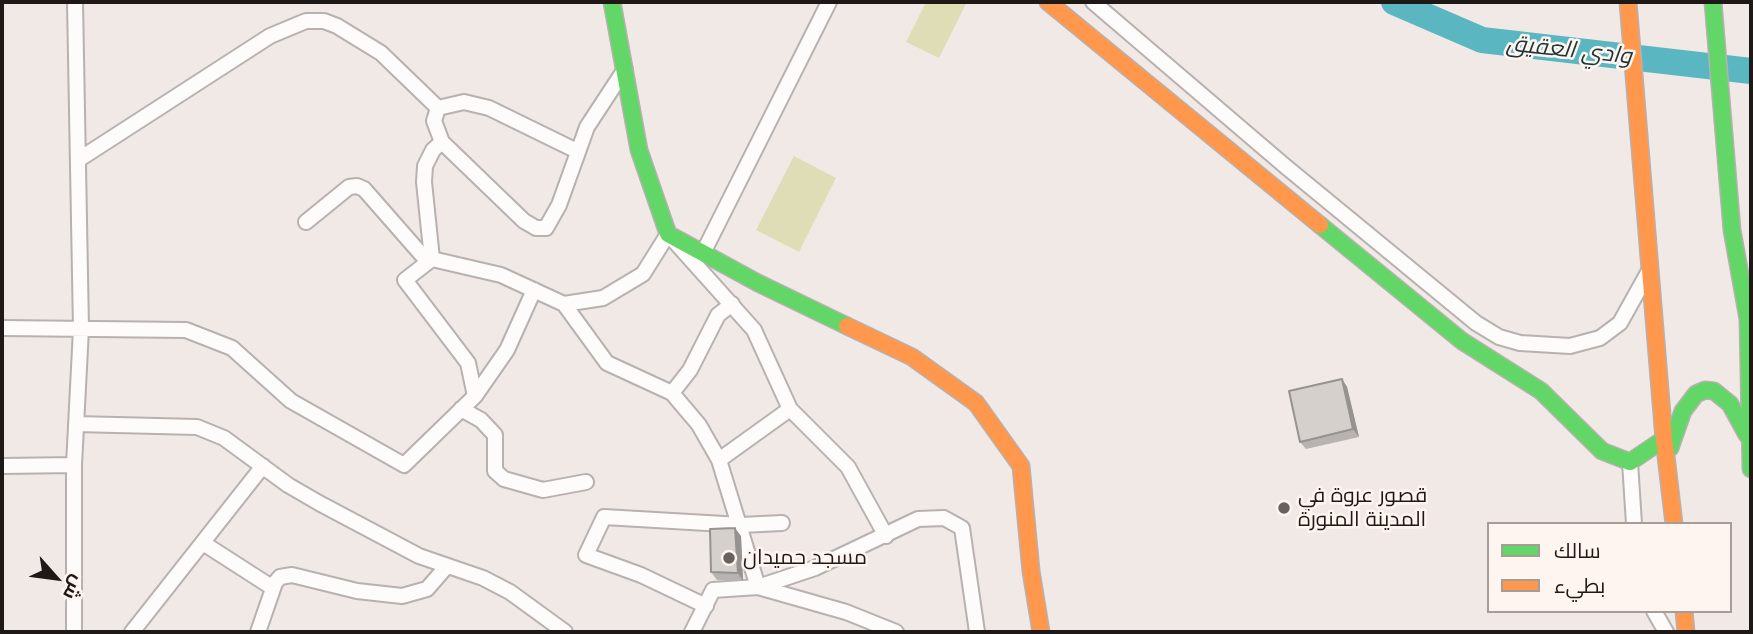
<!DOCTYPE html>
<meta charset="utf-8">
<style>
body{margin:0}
#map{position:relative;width:1753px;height:634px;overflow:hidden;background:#f1e9e6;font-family:Quicksand,Cairo,sans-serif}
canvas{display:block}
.frame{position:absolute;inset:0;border:4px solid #1e1917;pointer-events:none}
.legend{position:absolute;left:1487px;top:522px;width:245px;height:91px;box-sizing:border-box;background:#fef5f1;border:2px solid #a49d9a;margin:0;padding:9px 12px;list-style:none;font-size:21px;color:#1e1917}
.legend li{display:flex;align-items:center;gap:14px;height:35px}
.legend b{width:35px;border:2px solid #a49d9a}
.north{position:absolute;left:21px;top:543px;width:70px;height:70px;-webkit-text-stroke:5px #fef5f1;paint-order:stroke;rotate:118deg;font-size:19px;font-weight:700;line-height:28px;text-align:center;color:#1e1917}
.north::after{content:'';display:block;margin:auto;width:24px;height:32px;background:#1e1917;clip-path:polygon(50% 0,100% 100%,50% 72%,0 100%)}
</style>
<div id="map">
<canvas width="1753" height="634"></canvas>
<div class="frame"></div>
<ul class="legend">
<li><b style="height:9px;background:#63d668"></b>سالك</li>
<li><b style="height:9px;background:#ff974d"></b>بطيء</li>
</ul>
<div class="north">ش</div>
</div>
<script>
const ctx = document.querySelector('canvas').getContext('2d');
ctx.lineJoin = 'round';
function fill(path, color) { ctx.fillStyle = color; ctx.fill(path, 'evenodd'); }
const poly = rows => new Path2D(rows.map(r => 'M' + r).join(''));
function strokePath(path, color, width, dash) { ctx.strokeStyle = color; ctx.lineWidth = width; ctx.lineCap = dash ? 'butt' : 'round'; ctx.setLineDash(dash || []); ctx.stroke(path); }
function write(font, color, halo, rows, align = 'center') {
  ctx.font = font + ' Quicksand,Cairo,sans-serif'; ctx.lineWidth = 5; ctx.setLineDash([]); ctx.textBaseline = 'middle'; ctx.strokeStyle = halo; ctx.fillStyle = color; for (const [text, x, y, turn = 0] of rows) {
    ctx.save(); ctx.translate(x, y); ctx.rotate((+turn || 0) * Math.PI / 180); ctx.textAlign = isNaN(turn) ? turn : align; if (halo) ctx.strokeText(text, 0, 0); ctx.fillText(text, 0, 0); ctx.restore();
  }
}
const green = poly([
 [926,2,967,2,939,58,906,42],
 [794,156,836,178,799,252,756,230]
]);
const river = poly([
 [1394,2,1482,40,1751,71]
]);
const street = poly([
 [1093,2,1285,166,1476,323,1499,337,1520,343,1570,346,1600,338,1620,323,1649,271],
 [438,108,434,121,442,142,524,221,536,228,546,228,559,205,587,127,625,69],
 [438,108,464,102,489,108,577,151],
 [78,160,270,36,306,21,324,21,337,26,381,53,438,108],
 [306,222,349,187,357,186,364,189,428,262],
 [703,253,829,2],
 [432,259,424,182,425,166,433,150,442,142],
 [564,304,607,363,672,393,699,425,719,460,758,587,846,612,896,632],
 [2,328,186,330,232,348,291,401,404,465,475,396,507,350,534,290],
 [672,393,690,370,718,315,732,304],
 [475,396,468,363,405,280,432,259,501,275,564,304,603,298,643,274,668,234,754,330,790,409,848,467,886,536],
 [461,409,481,420,495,435,495,471,504,479,543,490,586,482],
 [76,424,197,427,224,438,288,485,319,503,419,556,483,578,510,592,565,632],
 [719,460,790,409],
 [1630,462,1634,524],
 [74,465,81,329,75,2],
 [2,466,74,465,74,632],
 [203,543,273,588],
 [706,606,641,575,586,555,604,517,741,525,782,523],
 [1654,611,1666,632],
 [132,632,263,466],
 [258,632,275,583,280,577,292,575,357,591,402,596,427,589,447,566],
 [692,632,713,590,758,587,815,568,918,519,944,518,962,528,977,632]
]);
const fast = poly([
 [612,2,639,150,668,234,758,283,847,326],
 [1713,2,1732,230,1748,319,1751,469],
 [1320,225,1462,341,1541,391,1602,451,1630,462,1664,439],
 [1670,448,1683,411,1696,394,1705,390,1714,391,1730,404,1747,435]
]);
const slow = poly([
 [1048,2,1320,225],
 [1628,2,1664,439,1674,524],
 [847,326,912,357,976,403,1021,466,1031,571,1041,632],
 [1684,611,1686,632]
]);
const wall = poly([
 [1342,379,1347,387,1359,437,1306,449,1300,442],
 [741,536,743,581,717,580,711,572]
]);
const shadedWall = poly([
 [1342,379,1347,387,1359,437,1353,429],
 [735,528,741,536,743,581,738,573]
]);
const building = poly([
 [1342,379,1353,429,1300,442,1289,391,1342,379],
 [735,528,738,573,711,572,710,529,735,528]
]);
const markers = [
 [1284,508,7,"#68625f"],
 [729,558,7,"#68625f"]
];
const poiNames = [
 ["قصور عروة في",1298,496],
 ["المدينة المنورة",1298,520],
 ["مسجد حميدان",743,558]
];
const waterNames = [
 ["وادي العقيق",1569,50,6]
];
fill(green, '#dfddb5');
strokePath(river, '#5ab7c1', 26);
strokePath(street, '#b7b1af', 18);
strokePath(fast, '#b7b1af', 19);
strokePath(slow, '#b7b1af', 19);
strokePath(street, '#fdfcfb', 14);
strokePath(fast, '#63d668', 16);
strokePath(slow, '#ff974d', 16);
fill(wall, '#b8b3b0');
fill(shadedWall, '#969290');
fill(building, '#d6d0cd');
strokePath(building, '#969290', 2);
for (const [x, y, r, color] of markers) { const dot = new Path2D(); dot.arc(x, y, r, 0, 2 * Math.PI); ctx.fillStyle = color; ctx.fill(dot); strokePath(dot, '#fef5f1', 2.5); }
write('21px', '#1e1917', '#fef5f1', poiNames, 'left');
write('italic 23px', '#1f3437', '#fef5f1', waterNames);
</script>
